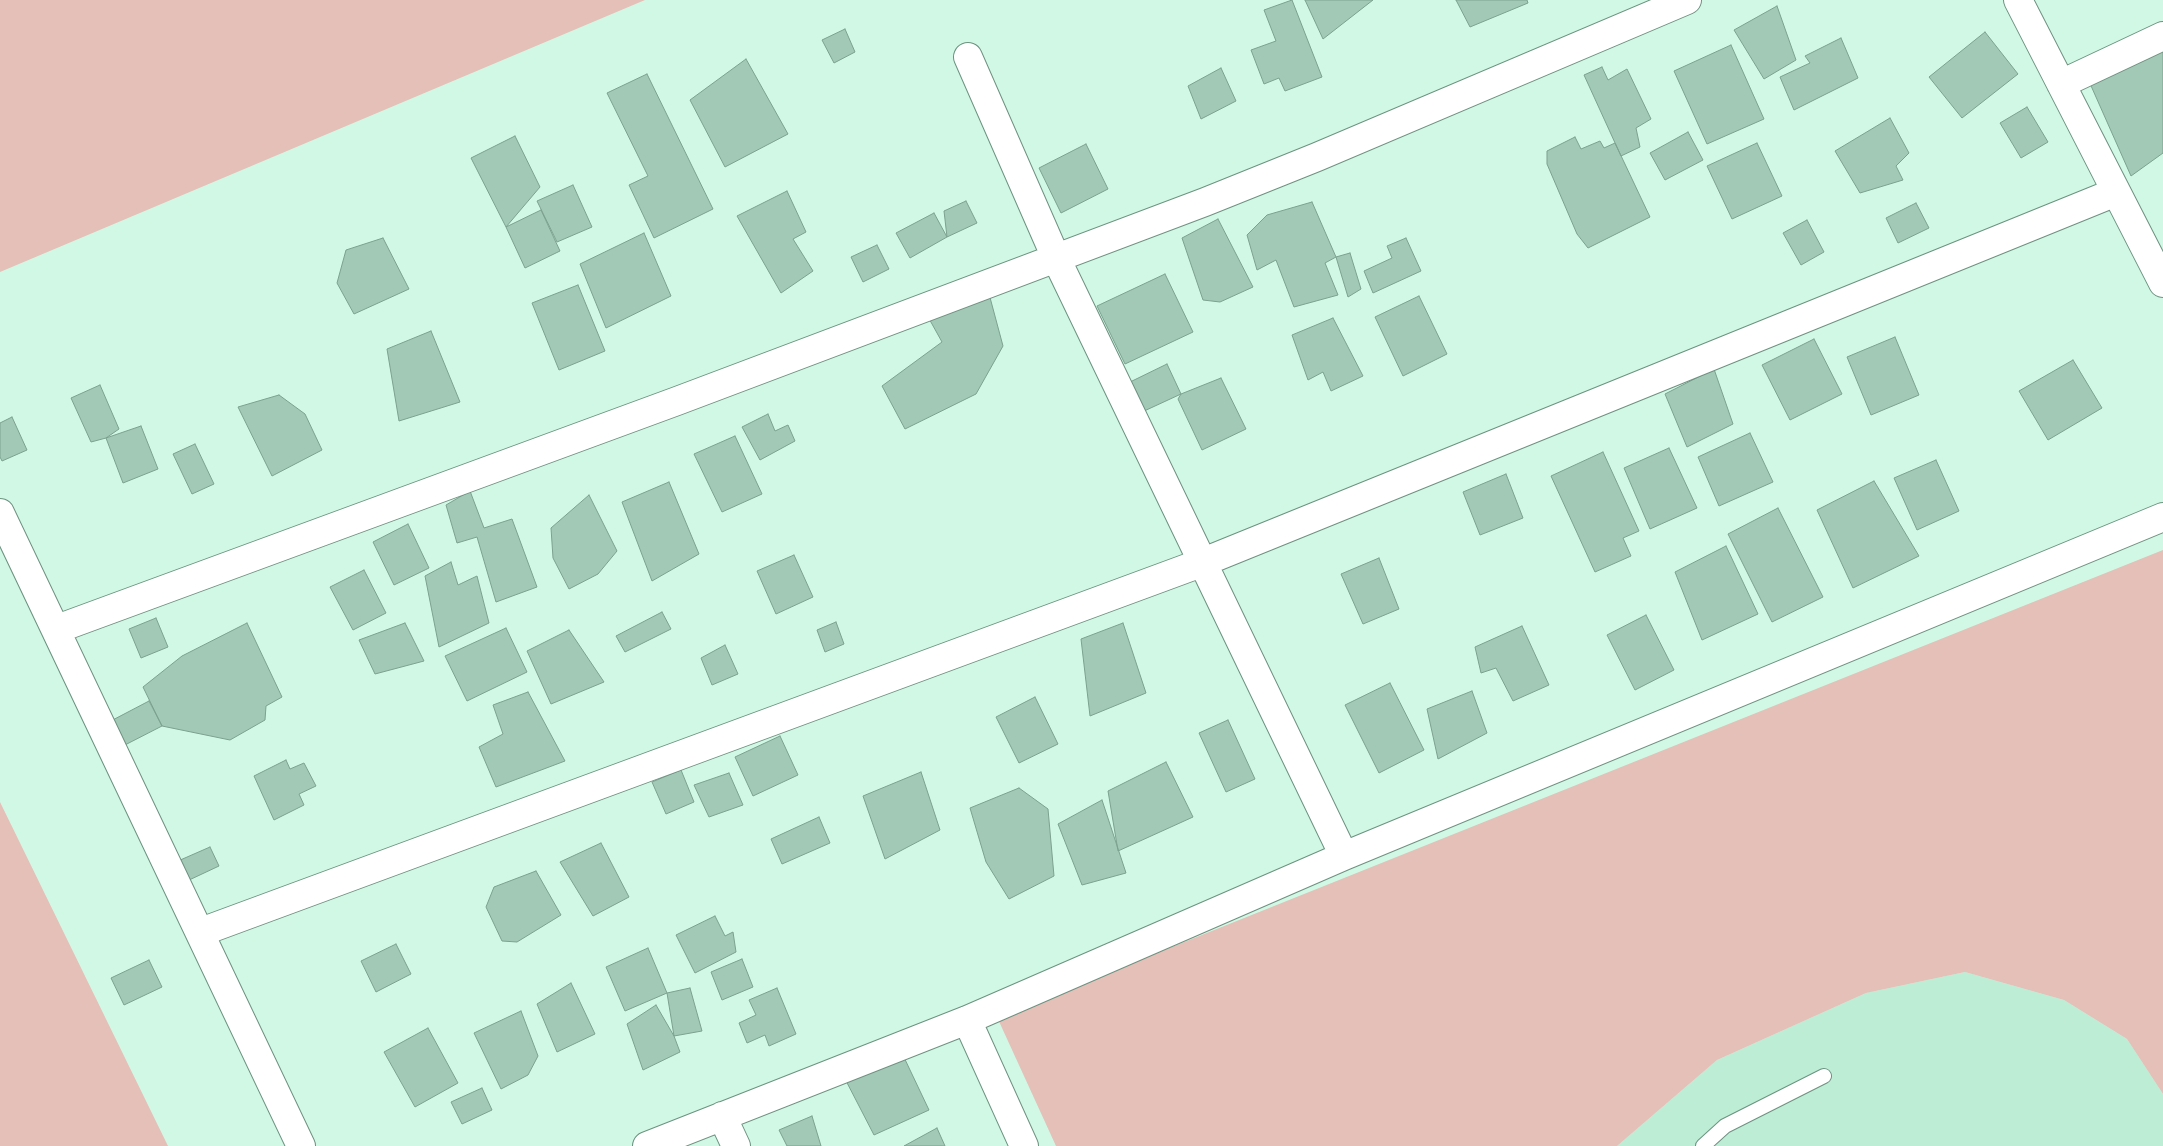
<!DOCTYPE html>
<style>
body{margin:0}
canvas{display:block;background:#d0f8e4}
</style>
<canvas width="2163" height="1146"></canvas>
<script>
const ctx = document.querySelector('canvas').getContext('2d');
ctx.lineJoin = 'round';
function fill(path, color) { ctx.fillStyle = color; ctx.fill(path, 'evenodd'); }
const poly = rows => new Path2D(rows.map(r => 'M' + r).join(''));
function strokePath(path, color, width, dash) { ctx.strokeStyle = color; ctx.lineWidth = width; ctx.lineCap = dash ? 'butt' : 'round'; ctx.setLineDash(dash || []); ctx.stroke(path); }
const built = poly([
 [1965,972,2064,1000,2127,1039,2163,1094,2163,1146,1617,1146,1717,1060,1866,993]
]);
const green = poly([
 [0,0,645,0,0,272],
 [2163,550,2163,1094,2127,1039,2064,1000,1965,972,1866,993,1717,1060,1617,1146,1056,1146,997,1017],
 [0,802,168,1146,0,1146]
]);
const building = poly([
 [1292,0,1322,77,1285,91,1279,78,1264,84,1251,50,1276,41,1264,10,1292,0],
 [1305,0,1373,0,1323,39,1305,0],
 [1456,0,1527,0,1528,3,1470,27,1456,0],
 [1777,6,1796,60,1764,79,1734,30,1777,6],
 [845,29,855,52,834,63,822,40,845,29],
 [1985,32,2018,74,1962,118,1929,77,1985,32],
 [1841,38,1858,78,1794,110,1780,77,1810,63,1805,56,1841,38],
 [1731,45,1764,119,1707,144,1674,71,1731,45],
 [2163,49,2163,153,2131,176,2088,79,2163,49],
 [746,59,788,134,725,167,690,100,746,59],
 [1602,67,1608,80,1627,69,1651,119,1636,128,1640,147,1621,156,1584,75,1602,67],
 [1221,68,1236,101,1201,119,1188,86,1221,68],
 [647,74,713,209,654,238,629,185,648,176,607,93,647,74],
 [2027,107,2048,142,2021,158,2000,123,2027,107],
 [1890,118,1909,153,1896,166,1903,180,1860,193,1835,151,1890,118],
 [1688,132,1703,160,1665,180,1650,153,1688,132],
 [515,136,540,187,506,227,471,158,515,136],
 [1575,137,1581,149,1600,141,1604,148,1615,143,1650,217,1588,248,1577,234,1547,164,1547,151,1575,137],
 [1757,143,1782,196,1732,219,1707,166,1757,143],
 [1086,144,1108,189,1061,213,1039,168,1086,144],
 [573,185,592,227,557,242,537,201,573,185],
 [787,191,806,232,793,239,813,271,781,293,737,216,787,191],
 [966,201,977,223,947,237,944,211,966,201],
 [1312,202,1336,257,1325,263,1338,295,1294,307,1276,260,1257,270,1247,235,1267,215,1312,202],
 [1916,203,1929,228,1898,243,1886,218,1916,203],
 [541,210,560,251,525,268,506,227,541,210],
 [934,213,947,237,910,258,896,233,934,213],
 [1218,219,1253,287,1220,302,1203,300,1182,238,1218,219],
 [1807,220,1824,252,1801,265,1783,233,1807,220],
 [644,233,671,296,606,328,580,264,644,233],
 [383,238,409,289,354,314,337,283,346,250,383,238],
 [1406,238,1421,271,1373,293,1364,271,1392,258,1387,246,1406,238],
 [877,245,889,269,863,282,851,257,877,245],
 [1350,253,1361,289,1348,297,1336,257,1350,253],
 [1165,274,1193,332,1125,364,1097,306,1165,274],
 [578,285,605,351,559,370,532,303,578,285],
 [988,290,1003,346,976,394,905,429,882,386,942,342,927,315,988,290],
 [1419,296,1447,354,1403,376,1375,317,1419,296],
 [1333,318,1363,376,1331,391,1323,372,1308,380,1292,335,1333,318],
 [431,331,460,402,399,421,387,349,431,331],
 [1895,337,1919,395,1871,415,1847,357,1895,337],
 [1814,339,1842,394,1790,420,1762,365,1814,339],
 [2073,360,2102,408,2048,440,2019,391,2073,360],
 [1167,364,1181,394,1142,412,1128,383,1167,364],
 [1714,369,1733,424,1687,447,1665,394,1714,369],
 [1221,378,1246,429,1202,450,1178,399,1181,394,1221,378],
 [100,385,119,429,106,438,91,442,71,398,100,385],
 [279,395,305,414,322,450,272,476,238,407,279,395],
 [768,414,775,431,788,425,795,441,760,460,742,427,768,414],
 [12,417,27,450,2,461,0,457,0,423,12,417],
 [141,426,158,469,123,483,106,438,141,426],
 [1750,433,1773,482,1719,506,1698,457,1750,433],
 [735,436,762,494,722,512,694,454,735,436],
 [195,444,214,484,192,494,173,454,195,444],
 [1669,448,1697,508,1650,529,1624,468,1669,448],
 [1603,452,1639,531,1623,538,1631,556,1595,572,1551,476,1603,452],
 [1936,460,1959,511,1917,530,1894,478,1936,460],
 [1506,474,1523,518,1480,535,1463,492,1506,474],
 [1874,481,1919,556,1853,588,1817,510,1874,481],
 [669,482,699,554,652,581,622,502,669,482],
 [470,491,484,528,512,519,537,587,496,602,477,537,457,543,446,505,470,491],
 [589,495,617,551,598,574,569,589,553,558,551,528,589,495],
 [1778,508,1823,597,1772,622,1728,534,1778,508],
 [408,524,429,568,394,585,373,542,408,524],
 [1726,546,1758,614,1702,640,1675,572,1726,546],
 [794,555,813,597,776,614,757,571,794,555],
 [1379,558,1399,609,1363,624,1341,574,1379,558],
 [451,562,458,585,477,576,489,623,439,647,425,576,451,562],
 [364,570,386,613,353,630,330,587,364,570],
 [662,612,671,629,625,652,616,636,662,612],
 [1646,615,1674,670,1635,690,1607,635,1646,615],
 [156,618,168,647,141,658,129,629,156,618],
 [836,622,844,644,825,652,817,630,836,622],
 [247,623,282,697,266,706,265,720,230,740,162,726,143,687,182,656,247,623],
 [405,623,424,661,375,674,359,640,405,623],
 [1123,623,1146,693,1090,716,1081,639,1123,623],
 [1522,626,1549,685,1513,701,1496,668,1481,673,1475,647,1522,626],
 [506,628,527,672,467,701,445,656,506,628],
 [569,630,604,682,551,704,527,651,569,630],
 [725,645,738,674,712,685,701,658,725,645],
 [1390,683,1424,750,1379,773,1345,705,1390,683],
 [1472,691,1487,733,1438,759,1427,709,1472,691],
 [528,692,565,761,496,787,479,747,503,734,493,705,528,692],
 [1035,697,1058,744,1019,763,996,717,1035,697],
 [149,701,162,726,121,747,107,723,149,701],
 [1228,720,1255,779,1226,792,1199,733,1228,720],
 [780,736,798,775,753,796,735,757,780,736],
 [286,760,290,769,304,763,316,786,299,794,304,805,274,820,254,776,286,760],
 [1166,762,1193,817,1118,851,1108,791,1166,762],
 [681,770,694,802,666,814,652,782,681,770],
 [921,772,940,830,885,859,863,796,921,772],
 [729,773,743,805,709,817,694,785,729,773],
 [1019,788,1048,809,1054,876,1009,899,986,862,970,808,1019,788],
 [1102,800,1126,873,1082,885,1058,824,1102,800],
 [819,817,830,843,782,864,771,839,819,817],
 [601,843,629,897,593,916,560,862,601,843],
 [210,847,219,866,187,881,178,861,210,847],
 [536,871,561,915,517,942,502,941,486,907,494,887,536,871],
 [715,916,725,936,733,932,736,952,695,973,676,935,715,916],
 [396,944,411,974,376,992,361,961,396,944],
 [648,948,667,993,625,1011,606,967,648,948],
 [742,959,753,987,722,1000,711,972,742,959],
 [149,960,162,987,124,1005,111,978,149,960],
 [571,983,595,1034,557,1052,537,1004,571,983],
 [690,988,702,1031,674,1036,667,993,690,988],
 [777,988,796,1034,769,1046,765,1035,747,1043,739,1023,756,1015,749,1000,777,988],
 [656,1005,674,1036,680,1052,643,1070,627,1024,656,1005],
 [521,1011,538,1056,528,1075,501,1089,474,1033,521,1011],
 [428,1028,458,1083,415,1107,384,1052,428,1028],
 [901,1051,929,1110,874,1135,843,1075,901,1051],
 [482,1088,492,1110,462,1124,451,1102,482,1088],
 [812,1116,821,1146,787,1146,779,1130,812,1116],
 [937,1128,945,1146,904,1146,937,1128]
]);
const lane = poly([
 [1703,1146,1725,1126,1824,1076]
]);
const street = poly([
 [2018,0,2163,283],
 [968,57,1056,258,1344,856],
 [2061,84,2163,36],
 [0,513,301,1146],
 [57,629,677,401,1205,202,1317,157,1687,0],
 [201,932,1201,563,2116,192],
 [967,1020,1024,1146],
 [722,1116,736,1146],
 [647,1146,967,1020,1344,856,2163,517]
]);
fill(built, '#bdedd5');
fill(green, '#e4c0b8');
fill(building, '#a2c9b6');
strokePath(building, '#7ca18f', 1);
strokePath(lane, '#6d9280', 16);
strokePath(street, '#6d9280', 30);
strokePath(lane, '#fff', 14);
strokePath(street, '#fff', 28);
</script>
